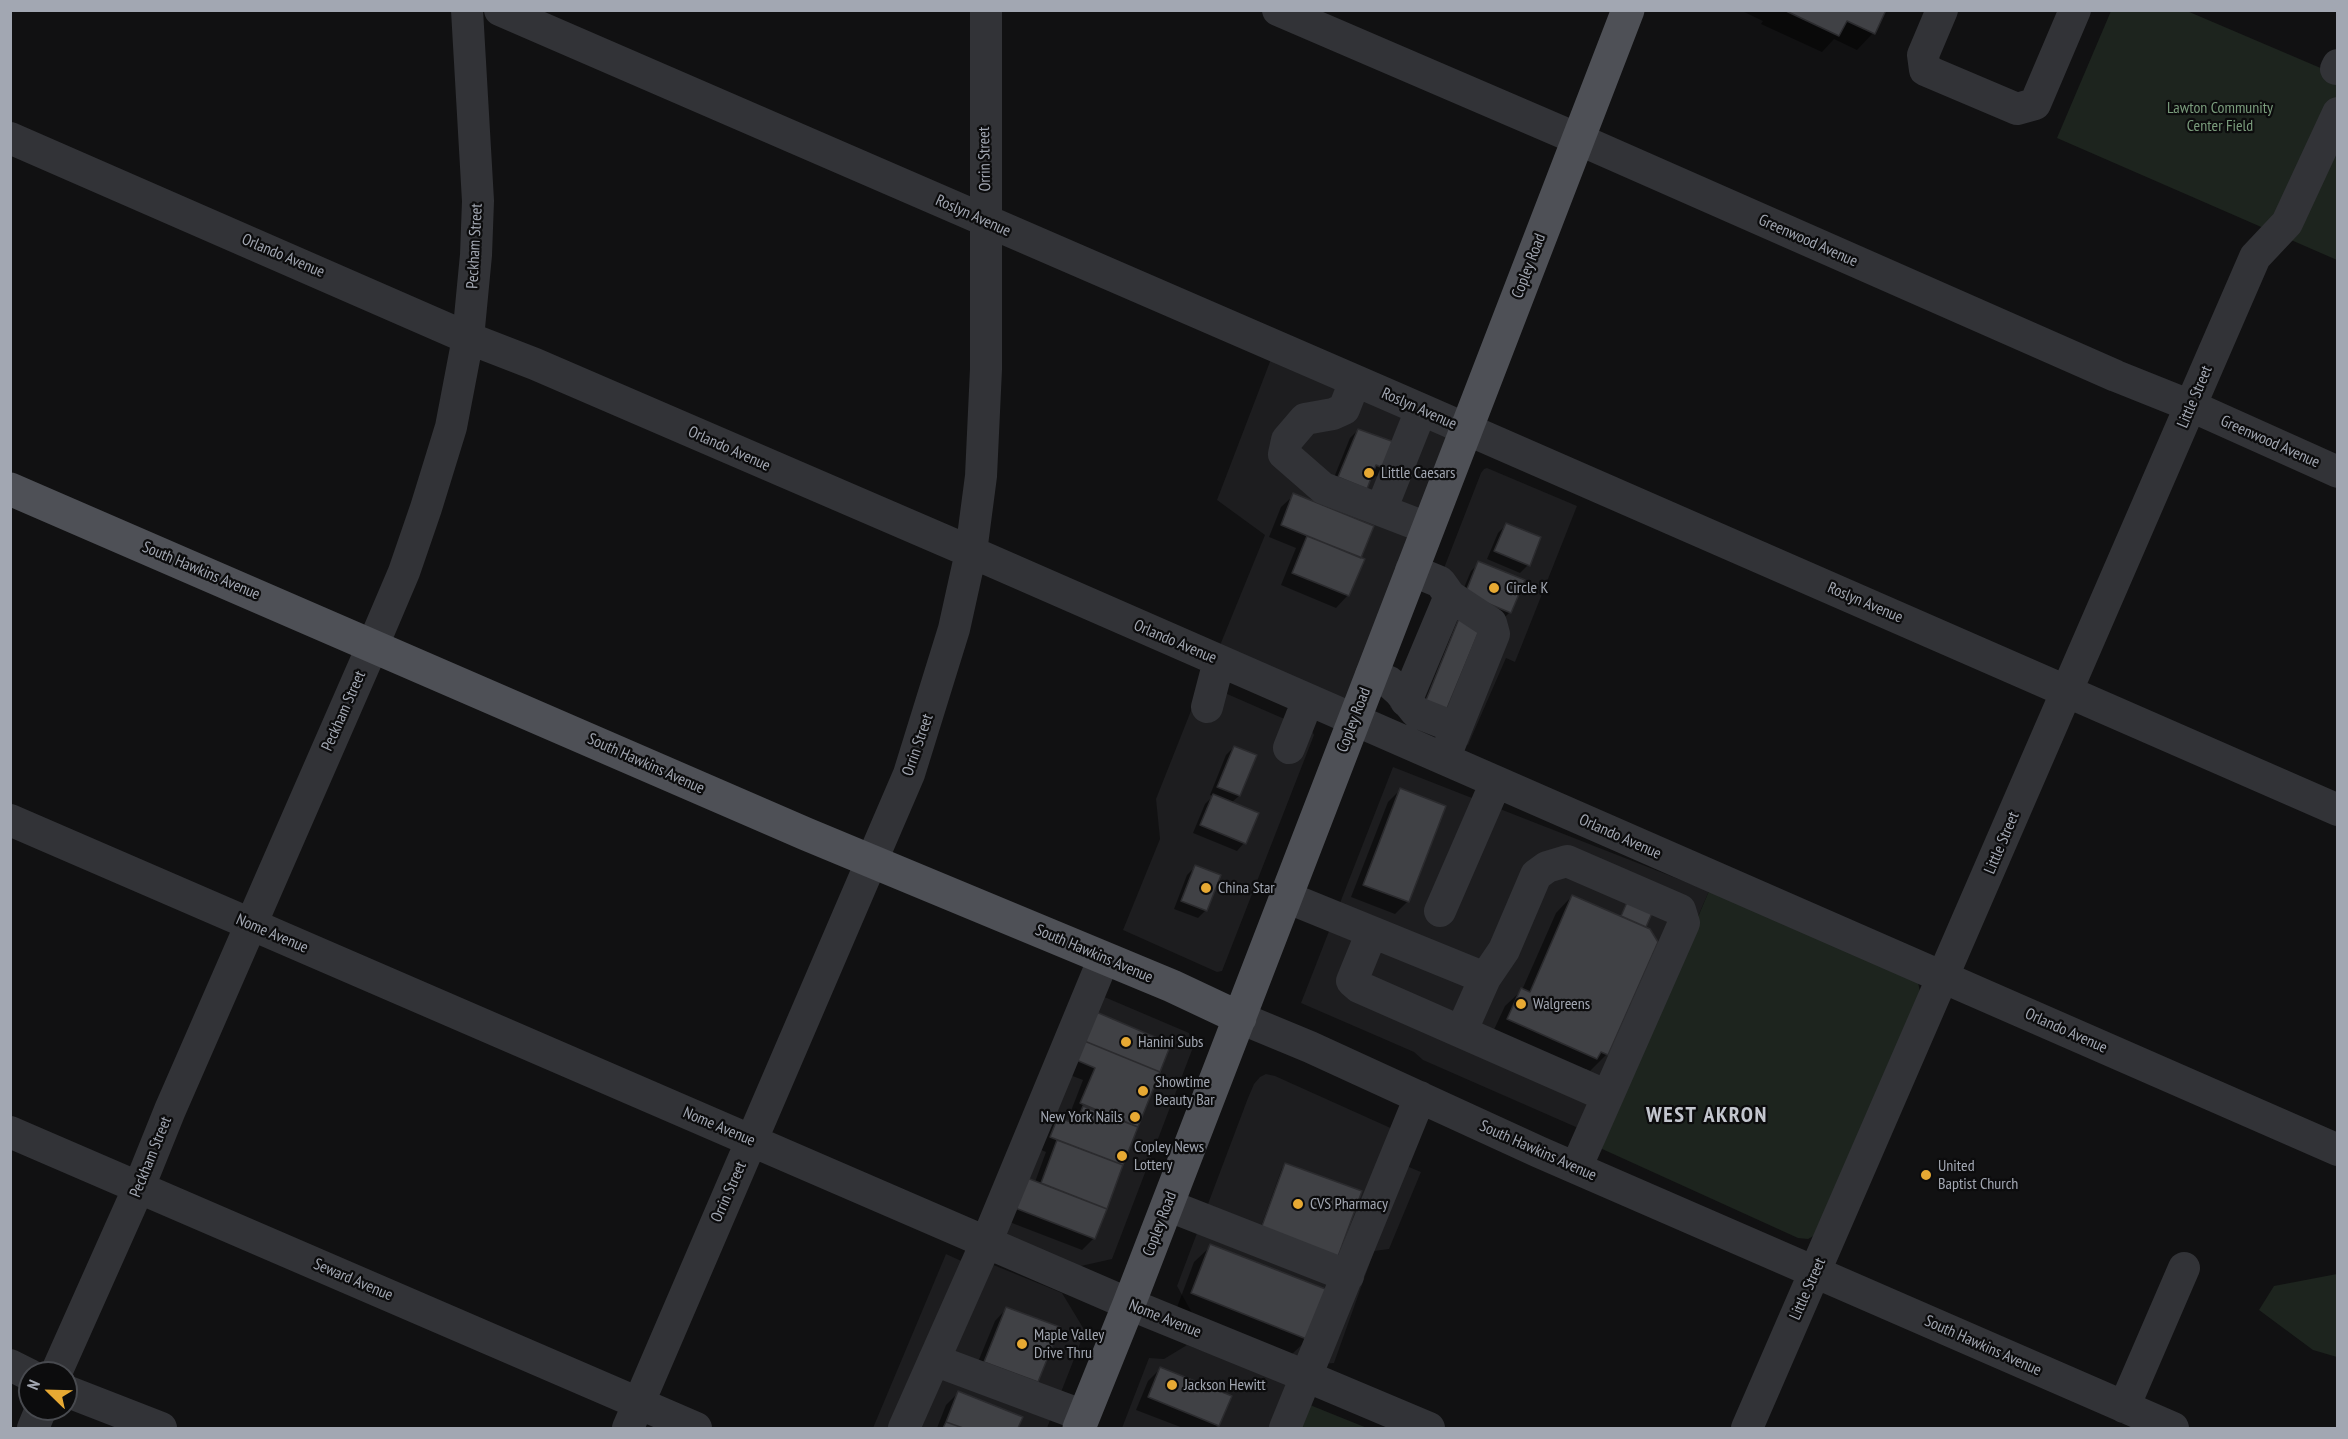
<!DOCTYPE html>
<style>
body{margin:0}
#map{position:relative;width:2348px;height:1439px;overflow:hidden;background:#111112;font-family:"PT Sans Narrow",sans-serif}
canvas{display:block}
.frame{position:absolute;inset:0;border:12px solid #a2a7b2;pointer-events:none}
.north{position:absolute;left:18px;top:1361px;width:60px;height:60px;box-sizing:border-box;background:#0c0c0d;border:2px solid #484a4f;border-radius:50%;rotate:293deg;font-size:16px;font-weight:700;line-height:24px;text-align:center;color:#a2a7b2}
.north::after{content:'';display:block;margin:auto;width:21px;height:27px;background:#e7a933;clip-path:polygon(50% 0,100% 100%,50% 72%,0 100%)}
</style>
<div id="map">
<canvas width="2348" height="1439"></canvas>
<div class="frame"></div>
<div class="north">N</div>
</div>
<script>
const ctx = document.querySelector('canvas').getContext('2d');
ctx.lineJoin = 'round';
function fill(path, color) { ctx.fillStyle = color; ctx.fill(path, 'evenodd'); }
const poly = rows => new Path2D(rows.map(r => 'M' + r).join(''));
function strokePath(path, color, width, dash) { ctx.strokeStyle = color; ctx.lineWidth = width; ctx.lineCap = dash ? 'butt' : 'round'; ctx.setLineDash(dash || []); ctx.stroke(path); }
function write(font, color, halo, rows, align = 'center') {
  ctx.font = font + ' "PT Sans Narrow",sans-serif'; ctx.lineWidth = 4.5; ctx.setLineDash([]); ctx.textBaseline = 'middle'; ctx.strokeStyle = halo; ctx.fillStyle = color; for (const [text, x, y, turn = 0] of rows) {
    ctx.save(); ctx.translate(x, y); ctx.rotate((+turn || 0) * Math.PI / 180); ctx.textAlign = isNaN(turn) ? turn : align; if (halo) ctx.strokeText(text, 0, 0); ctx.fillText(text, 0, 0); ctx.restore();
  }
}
const built = poly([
 [1276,346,1465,430,1354,720,1214,660,1265,535,1217,500],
 [1487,468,1577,506,1515,662,1506,658,1468,745,1399,715,1390,707,1481,473,1484,469],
 [1202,683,1312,731,1314,735,1222,971,1217,972,1123,930,1160,839,1156,799],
 [1393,767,1709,891,1601,1138,1423,1060,1414,1052,1301,1003],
 [1088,990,1189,1033,1192,1050,1112,1259,1072,1268,992,1236],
 [1266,1074,1275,1076,1415,1139,1404,1165,1421,1172,1389,1249,1374,1251,1334,1363,1311,1365,1197,1322,1177,1286,1248,1098,1254,1084,1260,1077],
 [946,1254,968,1264,991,1264,1062,1293,1085,1331,1047,1428,873,1428],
 [1187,1345,1286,1382,1283,1404,1273,1428,1122,1428,1149,1358,1164,1359]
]);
const green = poly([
 [2111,11,2187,11,2337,75,2337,260,2057,138],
 [1709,891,1917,977,1921,997,1817,1234,1808,1239,1798,1238,1600,1148],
 [2337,1274,2337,1357,2313,1350,2259,1310,2274,1286],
 [1305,1403,1367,1428,1295,1428]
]);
const shadow = poly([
 [1740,10,1884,10,1873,33,1857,50,1834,39,1822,52,1761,24,1763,21],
 [1358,430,1396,444,1378,477,1371,474,1331,485,1350,438],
 [1294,495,1359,558,1348,595,1336,608,1281,585,1296,548,1269,537,1281,507],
 [1506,525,1528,565,1520,573,1487,559,1498,533],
 [1479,563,1510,612,1502,620,1458,602,1471,571],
 [1461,617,1439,721,1419,713,1457,621],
 [1234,747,1239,796,1231,803,1244,843,1237,851,1193,833,1205,804,1213,796,1210,795,1226,755],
 [1400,790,1444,806,1407,902,1395,914,1351,897,1388,802],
 [1195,867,1206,910,1198,918,1174,909,1187,875],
 [1572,896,1620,917,1628,899,1654,905,1644,928,1607,1054,1590,1071,1586,1069,1580,1075,1491,1036,1505,1006,1522,990,1556,913],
 [1082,1025,1169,1044,1094,1238,1082,1250,999,1218,1035,1182,1046,1152,1039,1149,1046,1131,1059,1118,1070,1123,1072,1118,1069,1116,1083,1080,1062,1072],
 [1285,1165,1360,1192,1257,1237,1282,1168],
 [1211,1246,1308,1339,1291,1355,1176,1310,1194,1262],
 [1007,1308,1036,1381,1024,1393,973,1374,995,1321],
 [1160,1369,1218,1425,1215,1428,1183,1428,1136,1410,1148,1381],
 [959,1392,1021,1418,1016,1428,937,1428,946,1405]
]);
const building = poly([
 [1784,10,1886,10,1875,34,1847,21,1839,36,1784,10],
 [1358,429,1397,443,1387,470,1376,465,1367,489,1338,477,1358,429],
 [1293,493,1374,526,1361,558,1281,525,1293,493],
 [1506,523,1541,537,1530,566,1494,551,1506,523],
 [1307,536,1365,559,1349,596,1292,573,1307,536],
 [1478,561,1525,580,1511,613,1465,594,1478,561],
 [1460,616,1482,624,1443,718,1422,710,1460,616],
 [1234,746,1257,755,1240,796,1217,787,1234,746],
 [1400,788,1446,806,1409,902,1363,885,1400,788],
 [1213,794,1259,813,1246,844,1200,825,1213,794],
 [1195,865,1221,875,1207,911,1181,901,1195,865],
 [1631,893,1656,904,1646,927,1621,916,1631,893],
 [1572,895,1650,929,1658,942,1608,1055,1601,1052,1597,1059,1507,1019,1521,988,1530,992,1572,895],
 [1094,1011,1171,1044,1160,1072,1082,1040,1094,1011],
 [1082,1040,1160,1072,1138,1127,1080,1103,1095,1068,1074,1059,1082,1040],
 [1083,1106,1138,1127,1123,1165,1050,1137,1058,1117,1076,1124,1083,1106],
 [1057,1140,1123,1165,1107,1209,1041,1183,1057,1140],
 [1285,1163,1362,1191,1336,1262,1259,1234,1285,1163],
 [1022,1176,1107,1209,1095,1239,1010,1206,1022,1176],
 [1210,1244,1328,1290,1309,1340,1191,1293,1210,1244],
 [1006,1307,1060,1327,1038,1382,984,1362,1006,1307],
 [1160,1367,1232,1396,1219,1426,1148,1397,1160,1367],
 [958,1391,1023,1417,1018,1428,963,1428,946,1422,958,1391],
 [946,1422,963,1428,943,1428,946,1422]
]);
const minor = poly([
 [500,10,1393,397,2338,810],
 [1278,10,1578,139,2116,376,2191,406,2338,472],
 [1942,10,1923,55,1925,70,2017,109,2035,104,2075,10],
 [2336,69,2338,65],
 [10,138,468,338,535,364,971,552,2338,1150],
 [1355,381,1344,409,1333,414,1305,419,1287,440,1284,454,1323,488,1427,528],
 [1381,510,1421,410],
 [1411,570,1440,582,1450,596,1491,623,1494,634,1444,759],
 [1371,675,1389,682,1399,691,1416,712,1456,728],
 [1406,701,1450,596],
 [1207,707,1219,661],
 [1289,748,1308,700],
 [10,820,1129,1304,1308,1377,1429,1428],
 [1286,897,1485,978,1504,950,1536,875,1547,867,1567,861,1680,910,1684,923,1576,1168],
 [1440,911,1496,782],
 [1372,932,1352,981,1359,987,1607,1096],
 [1240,1018,1310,1047,1539,1152,2173,1428],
 [1461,1032,1485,978],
 [10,1132,696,1428],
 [1167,1205,1348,1276],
 [934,1360,1084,1416],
 [10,1365,30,1375],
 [56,1373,139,1187,170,1110,373,645,404,572,426,508,451,427,468,338,476,255,478,201,467,10],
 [66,1391,161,1428],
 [2124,1407,2184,1268],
 [33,1428,41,1409],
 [628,1428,909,774,954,629,971,552,981,476,986,369,986,10],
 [904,1428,986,1243,1104,958],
 [1285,1428,1420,1097],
 [1747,1428,2255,257,2287,223,2338,113]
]);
const major = poly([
 [10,489,806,834,1172,986,1240,1018],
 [1079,1428,1129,1304,1628,10]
]);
const markers = [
 [1369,473,6,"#e7a933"],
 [1494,588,6,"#e7a933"],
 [1206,888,6,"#e7a933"],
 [1521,1004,6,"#e7a933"],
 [1126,1042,6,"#e7a933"],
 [1143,1091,6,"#e7a933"],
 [1135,1117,6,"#e7a933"],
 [1122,1156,6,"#e7a933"],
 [1926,1175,6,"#e7a933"],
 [1298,1204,6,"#e7a933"],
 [1022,1344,6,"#e7a933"],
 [1172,1385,6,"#e7a933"]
];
const parkNames = [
 ["Lawton Community",2220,108],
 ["Center Field",2220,126]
];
const streetNames = [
 ["Orrin Street",985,159,-91],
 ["Roslyn Avenue",973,216,24],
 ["Greenwood Avenue",1808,241,24],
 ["Peckham Street",475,246,-87],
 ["Orlando Avenue",283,256,23],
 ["Copley Road",1529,266,-69],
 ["Little Street",2195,397,-67],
 ["Roslyn Avenue",1419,409,24],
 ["Greenwood Avenue",2270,442,24],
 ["Orlando Avenue",729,449,24],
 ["South Hawkins Avenue",201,571,23],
 ["Roslyn Avenue",1865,603,23],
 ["Orlando Avenue",1175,642,23],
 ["Peckham Street",344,711,-66],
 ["Copley Road",1354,720,-69],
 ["Orrin Street",918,745,-71],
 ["South Hawkins Avenue",646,764,24],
 ["Orlando Avenue",1620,837,24],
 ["Little Street",2002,843,-67],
 ["Nome Avenue",272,934,23],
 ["South Hawkins Avenue",1094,954,23],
 ["Orlando Avenue",2066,1031,24],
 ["Nome Avenue",719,1127,23],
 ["South Hawkins Avenue",1538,1151,24],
 ["Peckham Street",151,1157,-68],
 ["Orrin Street",729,1192,-66],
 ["Copley Road",1160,1224,-69],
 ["Seward Avenue",353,1280,23],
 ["Little Street",1808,1289,-66],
 ["Nome Avenue",1165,1319,22],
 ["South Hawkins Avenue",1983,1346,24]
];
const poiNames = [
 ["Little Caesars",1381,473],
 ["Circle K",1506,588],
 ["China Star",1218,888],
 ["Walgreens",1533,1004],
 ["Hanini Subs",1138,1042],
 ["Showtime",1155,1082],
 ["Beauty Bar",1155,1100],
 ["New York Nails",1123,1117,"right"],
 ["Copley News",1134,1147],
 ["Lottery",1134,1165],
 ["United",1938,1166],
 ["Baptist Church",1938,1184],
 ["CVS Pharmacy",1310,1204],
 ["Maple Valley",1034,1335],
 ["Drive Thru",1034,1353],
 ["Jackson Hewitt",1184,1385]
];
const districtNames = [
 ["WEST AKRON",1707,1116]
];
fill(built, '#1d1d1f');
fill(green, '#1d241e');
fill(shadow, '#0007');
fill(building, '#404145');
strokePath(building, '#2b2b2e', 1.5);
strokePath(minor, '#323337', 32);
strokePath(major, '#4e5056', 33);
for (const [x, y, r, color] of markers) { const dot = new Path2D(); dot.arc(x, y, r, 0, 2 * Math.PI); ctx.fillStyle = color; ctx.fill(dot); strokePath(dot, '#0c0c0d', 2); }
write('16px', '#7a9c7c', '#0c0c0d', parkNames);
write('16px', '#a2a7b2', '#0c0c0d', streetNames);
write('16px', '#a2a7b2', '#0c0c0d', poiNames, 'left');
ctx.letterSpacing = '1.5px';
write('bold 22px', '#c3c6ce', '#0c0c0d', districtNames);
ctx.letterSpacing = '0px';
</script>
